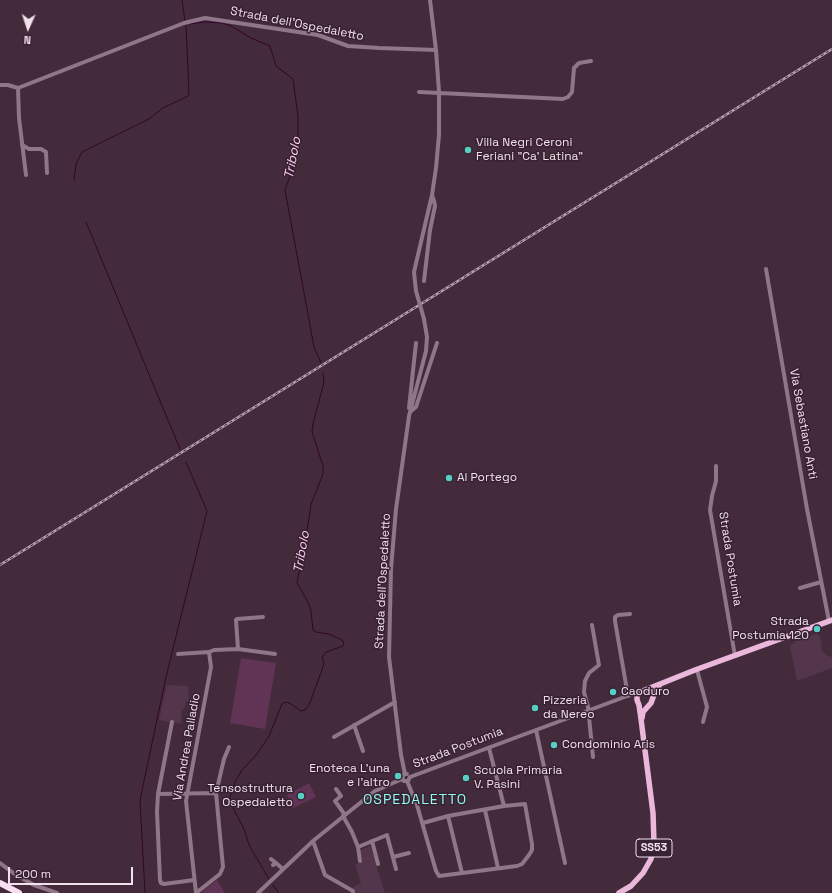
<!DOCTYPE html>
<style>
body{margin:0}
#map{position:relative;width:832px;height:893px;overflow:hidden;background:#432b3c;font-family:"Space Grotesk",sans-serif}
canvas{display:block}
.north{position:absolute;left:8px;top:8px;width:40px;height:40px;-webkit-text-stroke:3px #382132;paint-order:stroke;rotate:183deg;font-size:11px;font-weight:700;line-height:16px;text-align:center;color:#f1e1eb}
.north::after{content:'';display:block;margin:auto;width:14px;height:18px;background:#f1e1eb;clip-path:polygon(50% 0,100% 100%,50% 72%,0 100%)}
.scale{position:absolute;left:8px;top:867px;width:125px;height:18px;box-sizing:border-box;border:2px solid #f1e1eb;border-top:0;padding-left:5px;font-size:12px;line-height:14px;white-space:nowrap;color:#f1e1eb;-webkit-text-stroke:3px #382132;paint-order:stroke}
</style>
<div id="map">
<canvas width="832" height="893"></canvas>
<div class="north">N</div>
<div class="scale">200 m</div>
</div>
<script>
const ctx = document.querySelector('canvas').getContext('2d');
ctx.lineJoin = 'round';
function fill(path, color) { ctx.fillStyle = color; ctx.fill(path, 'evenodd'); }
const poly = rows => new Path2D(rows.map(r => 'M' + r).join(''));
function strokePath(path, color, width, dash) { ctx.strokeStyle = color; ctx.lineWidth = width; ctx.lineCap = dash ? 'butt' : 'round'; ctx.setLineDash(dash || []); ctx.stroke(path); }
function write(font, color, halo, rows, align = 'center') {
  ctx.font = font + ' "Space Grotesk",sans-serif'; ctx.lineWidth = 3; ctx.setLineDash([]); ctx.textBaseline = 'middle'; ctx.strokeStyle = halo; ctx.fillStyle = color; for (const [text, x, y, turn = 0] of rows) {
    ctx.save(); ctx.translate(x, y); ctx.rotate((+turn || 0) * Math.PI / 180); ctx.textAlign = isNaN(turn) ? turn : align; if (halo) ctx.strokeText(text, 0, 0); ctx.fillText(text, 0, 0); ctx.restore();
  }
}
const built = poly([
 [818,633,822,644,820,646,824,653,828,656,832,657,832,668,797,681,790,646,796,641],
 [167,685,188,686,189,702,186,701,184,709,182,709,181,724,159,720],
 [370,846,385,893,357,893,353,888,355,886,361,884,355,864,363,862,360,850]
]);
const green = poly([
 [241,658,276,663,265,729,230,723],
 [309,783,316,797,293,808,287,795],
 [217,880,225,893,201,893,204,890]
]);
const stream = poly([
 [182,0,185,21],
 [189,24,205,22,222,23,231,26,251,38,270,46,276,66,293,79,298,116,298,136,292,171,285,190,314,347,321,363],
 [74,180,76,164,82,152,149,119,163,108,188,96,189,93,186,25],
 [86,222,180,449],
 [269,879,249,845,244,829,232,806,230,797,235,782,242,770,257,754,269,736,282,704,286,702,291,704,301,711,305,710,309,705,322,670,324,663,322,658,323,656,326,652,343,646,344,643,342,640,329,634,316,632,313,630,311,611,308,602,297,583,308,525,311,504,323,474,323,466,312,432,313,424,324,382,323,373],
 [273,885,279,893],
 [145,893,140,800,166,677,206,515,207,511,186,462]
]);
const minor = poly([
 [0,85,8,85,18,88,184,23,205,18,318,35,348,46,379,48,436,50],
 [18,88,19,118,26,175],
 [419,92,563,99,568,97,572,92,574,68,579,63,591,61],
 [22,145,29,149,41,149,46,152,47,173],
 [766,269,807,509,829,621],
 [424,281,430,230,435,206,434,201,432,195],
 [416,291,414,272,432,195,436,168,439,135,439,92,436,50,430,0],
 [409,408,416,343],
 [410,412,416,407,437,343],
 [716,466,716,481,712,496,710,510,735,656],
 [800,588,821,582],
 [592,625,599,665,589,673,585,681,584,692,588,707,593,757],
 [238,649,236,620,237,619,263,617],
 [178,654,209,652],
 [697,670,707,707,703,722],
 [628,696,615,621,615,617,618,615,630,614],
 [172,722,158,794,157,812,160,880,161,883,164,884,194,880],
 [354,725,363,751],
 [536,730,565,863],
 [334,737,395,702],
 [489,748,504,806],
 [405,774,401,755,389,657,391,569,396,509,409,416,426,351,427,337,424,319],
 [402,779,404,781,408,781,410,777,638,692],
 [407,781,417,805,436,871,439,876,517,866,522,864,529,855,532,850,532,844,525,804,504,806,448,816,423,823],
 [336,789,341,796,335,801,345,815],
 [158,794,216,793],
 [485,810,498,868],
 [343,816,352,832,358,847,387,835,396,869],
 [448,816,462,873],
 [313,841,325,875,353,891,353,893],
 [372,841,378,864],
 [358,847,360,861],
 [393,857,409,853],
 [271,859,276,863],
 [0,863,16,875,34,885,57,893],
 [273,865,276,863,283,869],
 [196,893,186,801,211,667,209,652,214,650,238,649,275,654],
 [196,893,220,874,223,867,216,793,224,759,229,747],
 [258,893,313,841,345,815,375,791,402,779,404,774,407,774]
]);
const major = poly([
 [642,718,643,712,651,703,655,692,659,686],
 [619,893,631,886,643,873,651,859,654,843,653,813,641,719,639,705,637,700,637,694,640,692,695,670,832,620]
]);
const highway = poly([
 [0,883,19,893]
]);
const rail = poly([
 [0,565,832,49]
]);
const minorBridge = poly([
 [416,291,424,319]
]);
const markers = [
 [468,150,4,"#56cec3"],
 [449,478,4,"#56cec3"],
 [817,629,4,"#56cec3"],
 [613,692,4,"#56cec3"],
 [535,708,4,"#56cec3"],
 [554,745,4,"#56cec3"],
 [398,776,4,"#56cec3"],
 [466,778,4,"#56cec3"],
 [301,796,4,"#56cec3"]
];
const shields = [
 [654,848,36]
];
const shieldNames = [
 ["SS53",654,848]
];
const streetNames = [
 ["Strada dell'Ospedaletto",297,24,11],
 ["Via Sebastiano Anti",803,424,80],
 ["Strada Postumia",730,559,81],
 ["Strada dell'Ospedaletto",383,581,-87],
 ["Via Andrea Palladio",187,747,-80],
 ["Strada Postumia",458,748,-21]
];
const poiNames = [
 ["Villa Negri Ceroni",476,143],
 ["Feriani \"Ca' Latina\"",476,157],
 ["Al Portego",457,478],
 ["Strada",809,622,"right"],
 ["Postumia 120",809,636,"right"],
 ["Caoduro",621,692],
 ["Pizzeria",543,701],
 ["da Nereo",543,715],
 ["Condominio Aris",562,745],
 ["Enoteca L'una",390,769,"right"],
 ["e l'altro",390,783,"right"],
 ["Scuola Primaria",474,771],
 ["V. Pasini",474,785],
 ["Tensostruttura",293,789,"right"],
 ["Ospedaletto",293,803,"right"]
];
const waterNames = [
 ["Tribolo",293,158,-79],
 ["Tribolo",302,552,-80]
];
const quarterNames = [
 ["OSPEDALETTO",415,800]
];
fill(built, '#53364b');
fill(green, '#613355');
strokePath(stream, '#34042b', 1);
strokePath(minor, '#8f7688', 4);
strokePath(major, '#ebb7db', 5.5);
strokePath(highway, '#f8def0', 6);
strokePath(rail, '#b4a2ae', 2.5);
strokePath(rail, '#382132', 1, [3]);
strokePath(minorBridge, '#8f7688', 4);
for (const [x, y, r, color] of markers) { const dot = new Path2D(); dot.arc(x, y, r, 0, 2 * Math.PI); ctx.fillStyle = color; ctx.fill(dot); strokePath(dot, '#382132', 1.5); }
for (const [x, y, w] of shields) { const box = new Path2D(); box.roundRect(x - w / 2, y - 9, w, 18, 3); ctx.fillStyle = '#382132'; ctx.fill(box); strokePath(box, '#f1e1eb', 1); }
write('bold 11px', '#f1e1eb', null, shieldNames);
write('12px', '#f1e1eb', '#382132', streetNames);
write('12px', '#f1e1eb', '#382132', poiNames, 'left');
write('italic 13px', '#ffcdf0', '#382132', waterNames);
ctx.letterSpacing = '1px';
write('14px', '#91faf0', '#382132', quarterNames);
ctx.letterSpacing = '0px';
</script>
